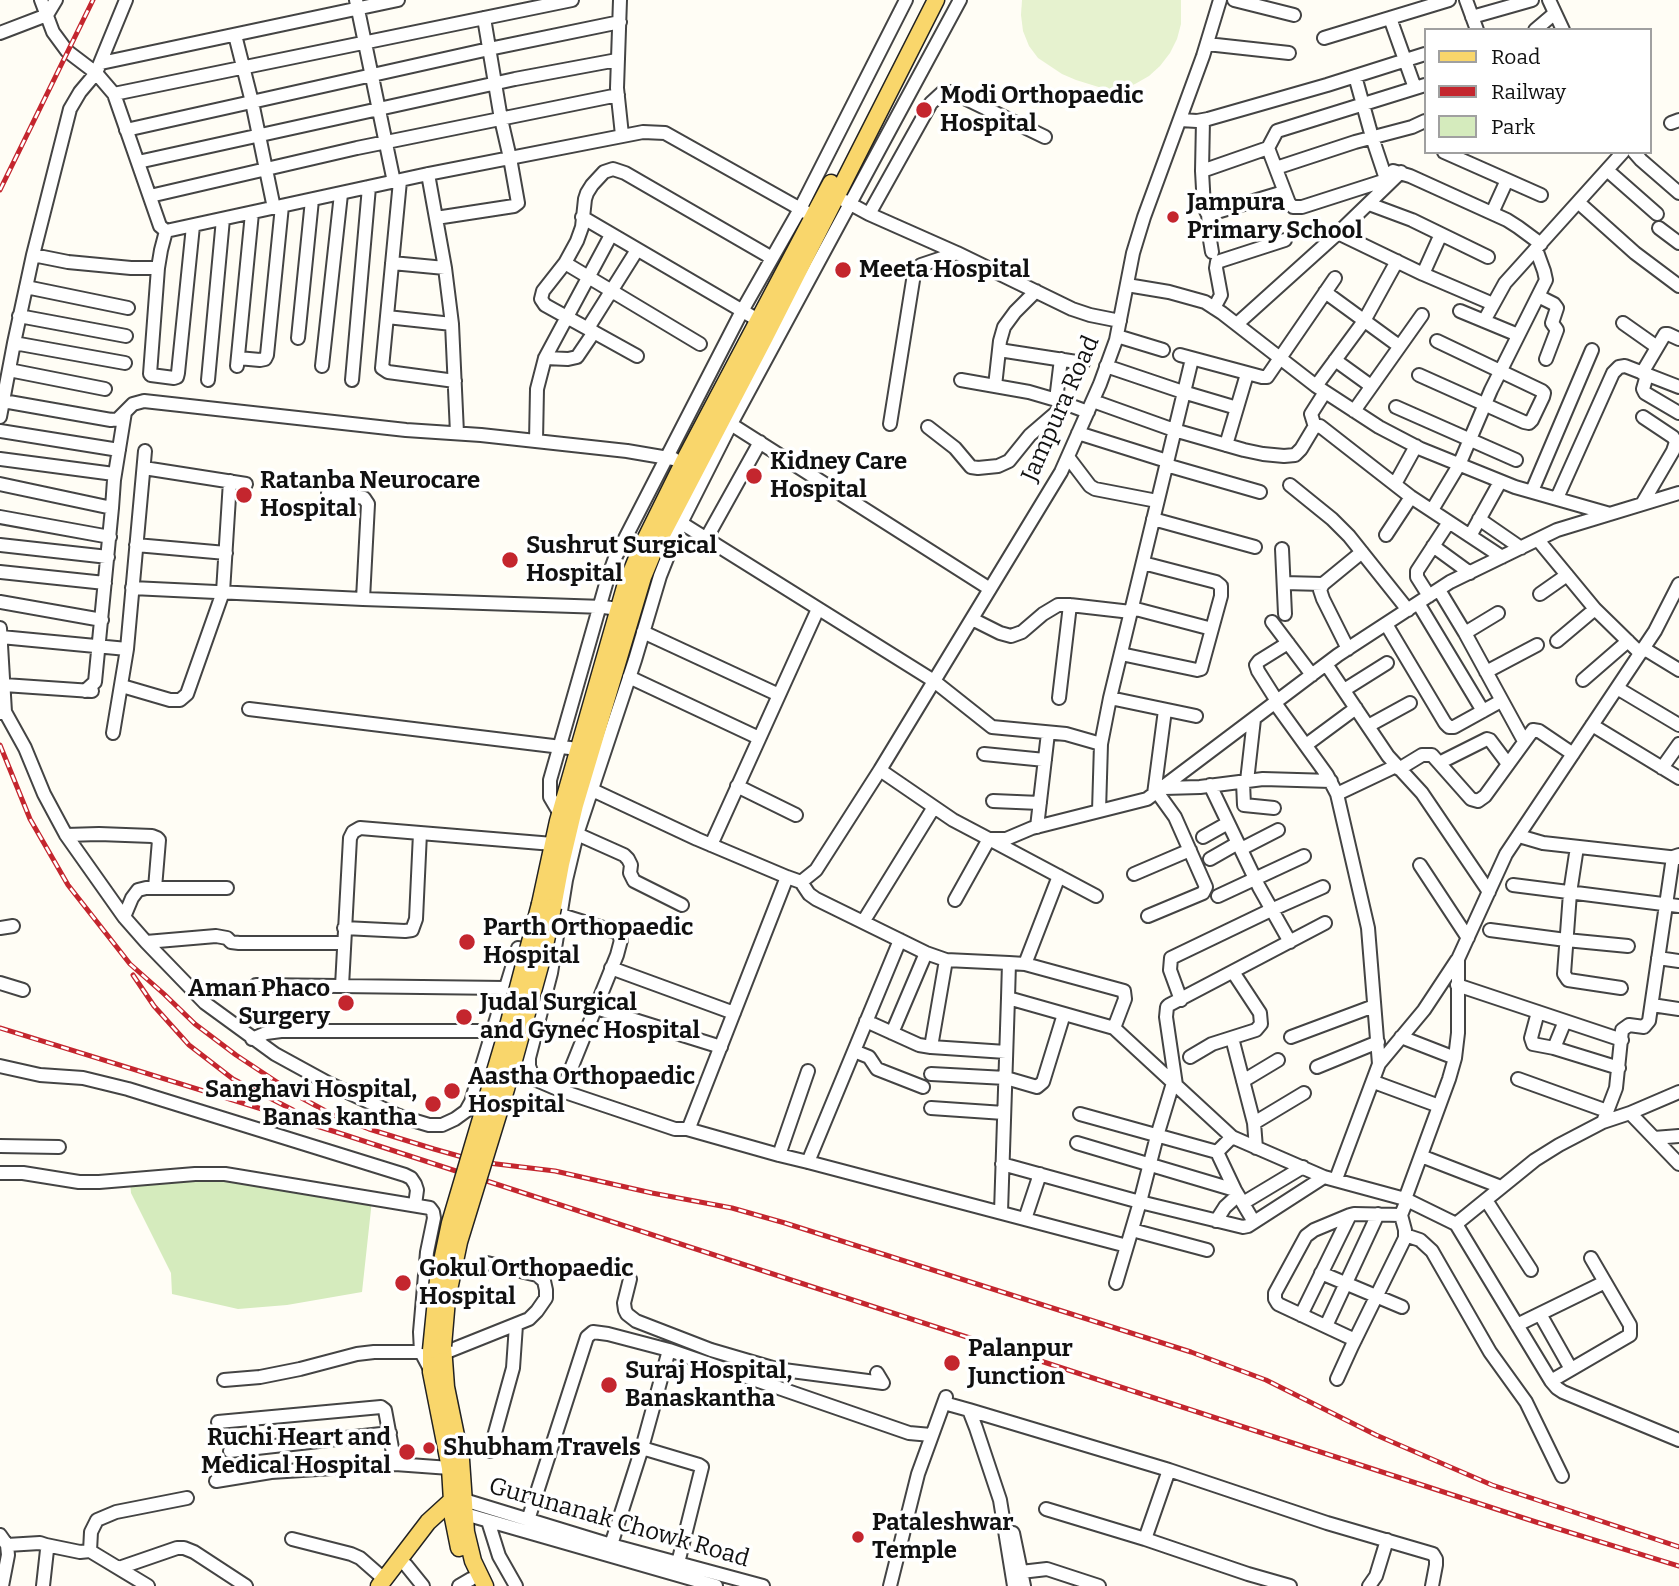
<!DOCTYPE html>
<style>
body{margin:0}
#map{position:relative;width:1679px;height:1586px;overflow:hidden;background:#fffdf5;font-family:Bitter,serif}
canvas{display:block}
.legend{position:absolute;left:1424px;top:28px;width:228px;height:126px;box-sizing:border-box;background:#fff;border:2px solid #a0a0a0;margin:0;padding:9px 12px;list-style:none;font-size:21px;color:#111}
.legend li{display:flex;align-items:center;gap:14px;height:35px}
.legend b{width:35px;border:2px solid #a0a0a0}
</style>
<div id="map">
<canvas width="1679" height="1586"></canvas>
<ul class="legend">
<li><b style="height:9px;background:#f9d66b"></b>Road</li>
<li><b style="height:9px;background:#c4262e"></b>Railway</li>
<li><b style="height:19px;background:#d5ebbd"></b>Park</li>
</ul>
</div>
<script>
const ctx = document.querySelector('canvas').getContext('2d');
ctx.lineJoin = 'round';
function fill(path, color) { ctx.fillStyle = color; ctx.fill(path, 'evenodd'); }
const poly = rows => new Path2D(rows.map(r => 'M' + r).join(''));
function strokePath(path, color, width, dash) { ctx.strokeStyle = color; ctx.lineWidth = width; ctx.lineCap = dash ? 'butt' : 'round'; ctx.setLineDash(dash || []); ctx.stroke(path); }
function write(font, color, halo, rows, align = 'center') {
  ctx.font = font + ' Bitter,serif'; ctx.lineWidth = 7; ctx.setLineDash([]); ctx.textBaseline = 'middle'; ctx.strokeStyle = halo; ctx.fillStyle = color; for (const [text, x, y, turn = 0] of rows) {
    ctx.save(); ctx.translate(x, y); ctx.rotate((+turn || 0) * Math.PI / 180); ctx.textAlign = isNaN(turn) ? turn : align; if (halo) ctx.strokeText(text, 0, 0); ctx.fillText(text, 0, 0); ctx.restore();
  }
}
const green = poly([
 [215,1175,372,1200,362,1292,287,1305,238,1309,172,1294,171,1273,131,1193,130,1182]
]);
const pitch = poly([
 [1022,0,1181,0,1181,24,1177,39,1170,53,1160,66,1149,76,1135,84,1120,90,1105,89,1076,80,1062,74,1038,58,1029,46,1023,31,1021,15]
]);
const minor = poly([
 [41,0,53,32,67,51,96,73,114,94,160,226,166,231,428,174,643,132,665,133,820,220],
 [356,0,394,182],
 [620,0,617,88,622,135],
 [1234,0,1294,15],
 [1466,0,1477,30],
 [1549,0,1563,30],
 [1472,17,1532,0],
 [1390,18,1415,88],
 [1535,30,1555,13],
 [0,33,47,15,56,0],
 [235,35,252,102,274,208],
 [1324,38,1449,0],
 [1207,44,1289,53],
 [101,63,398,0],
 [114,94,572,0],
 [1180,120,1197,121,1208,119,1327,85,1425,54],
 [1203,120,1202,171,1204,207,1207,213,1210,214,1284,192],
 [1671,123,1679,120],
 [126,130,489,49,620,22],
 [1268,148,1289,203,1293,207,1302,207,1383,181,1385,176,1372,137,1355,76],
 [1444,152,1541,195],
 [1634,152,1641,160,1679,193],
 [138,162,515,79,617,60],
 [1276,168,1355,142,1412,127,1425,121],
 [1607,170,1657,214],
 [1202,171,1268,148,1277,131,1425,85],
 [1393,171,1410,176,1507,220,1518,227,1541,244],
 [428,174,445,268,452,324,457,433],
 [400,181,382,368,388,372,455,381],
 [150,196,357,148,618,95],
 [845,201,869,214,957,253,1072,309,1090,315,1120,321],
 [1578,202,1635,253,1679,286],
 [1369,204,1412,220,1488,257],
 [1492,213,1507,180],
 [869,214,931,103,943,92,952,92,1045,137],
 [1208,214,1210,240,1212,252],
 [582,217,758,320],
 [436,218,514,206,518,203,510,158,501,119,484,18],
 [1659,228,1679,243],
 [166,231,161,250,158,268,150,374,151,375,174,378,177,377,178,373,193,226],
 [1338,233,1423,274,1493,304],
 [33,255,68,262,131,268,158,268],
 [392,263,445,268],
 [565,263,700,344],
 [1423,274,1441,234],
 [1127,285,1169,292,1205,302,1222,313,1316,386,1379,427,1421,449,1515,487,1610,514],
 [26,287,128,308],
 [1325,292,1399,346],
 [1538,296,1554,304,1557,308,1552,323,1557,330,1546,359],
 [1214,308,1221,295,1216,268,1217,262,1285,240],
 [1460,311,1518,335],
 [19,316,126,336],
 [387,317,452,324],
 [1484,321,1505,283,1623,152],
 [1623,323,1657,347],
 [1237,324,1338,233,1401,172],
 [588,328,637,250],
 [1117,336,1163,350],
 [298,338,312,200],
 [14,343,125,363],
 [999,350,1083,363],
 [1180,355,1262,377,1267,377,1335,278],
 [637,356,545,305,541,299,543,291,565,263,577,241,582,227,585,199,587,193,592,185,604,172,613,169,625,173,772,258],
 [238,358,260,360,265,359,267,355,282,206],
 [545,358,568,359,577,357,594,332],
 [1335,360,1371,386],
 [237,366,252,213],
 [322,366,341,194],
 [1106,366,1183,392,1237,408],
 [9,370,105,389],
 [1642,373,1665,334,1668,334,1679,339],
 [1419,375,1524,422,1529,423,1532,420,1543,397,1544,393,1542,391,1437,341],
 [1647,375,1643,389,1645,393,1679,413],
 [208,380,223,219],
 [352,380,369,187],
 [961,380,1029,392,1053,399,1088,412],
 [995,386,1000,341,1004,327,1015,312,1036,291],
 [1316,386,1364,321,1397,261],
 [1056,400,1061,359],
 [3,401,111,420,118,419,133,404,144,401,406,430,481,435,627,451,674,459],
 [1093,401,1174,430,1244,450,1263,454,1284,456,1295,455,1301,449,1313,429,1315,427,1320,426,1411,497,1502,557],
 [1396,407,1516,460],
 [1354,411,1422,315],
 [0,417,14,343,33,255,70,109,80,92,96,73,126,0],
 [726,421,990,589],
 [890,424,914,274,921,265,957,253],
 [928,427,955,448,971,467,978,468,998,466,1009,461,1030,435,1066,404],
 [1315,427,1311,414,1325,392],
 [0,431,119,450],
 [1078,433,1167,461],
 [536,441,537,389,545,358,611,235],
 [1226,445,1247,374],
 [1068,457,1090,486,1095,489,1157,501],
 [0,459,114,474],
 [1166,465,1260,492],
 [144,468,246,484],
 [0,484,112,508],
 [1395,484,1416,446],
 [1290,485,1332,519,1349,536,1408,610],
 [1532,491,1592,350],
 [328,493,359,497,364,498,368,504,363,599],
 [1557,498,1613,373,1619,367,1625,366,1679,387],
 [1642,504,1673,451,1676,442,1673,437,1643,417],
 [1432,510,1459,465,1491,390,1546,280,1544,271,1536,249],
 [0,517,110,537],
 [675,519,934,681,992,727,1066,734,1101,744],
 [1153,519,1255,547],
 [1479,519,1521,548],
 [1386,535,1411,497],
 [1470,536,1500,482],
 [706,539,760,442],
 [1538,540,1595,609,1640,653],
 [0,545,108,557],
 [136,545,226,553],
 [1433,546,1470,573],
 [1282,549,1285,614],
 [0,572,105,583],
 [1284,583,1323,584],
 [132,588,363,599,604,607,625,610],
 [1439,590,1465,633,1524,741],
 [1540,594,1567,575],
 [1429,596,1417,577,1417,571,1449,522],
 [0,602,102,620],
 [1418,603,1483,711],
 [1132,608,1212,629],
 [972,619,1000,633,1011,636,1022,632,1043,614,1058,605,1070,605,1131,612],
 [1272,622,1312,675],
 [1386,624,1445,723,1449,727,1454,727,1501,701],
 [0,628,5,712],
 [643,632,779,695],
 [1465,633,1498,613],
 [1,637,127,649],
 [1557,641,1595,609],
 [1643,648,1679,670],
 [1348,649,1323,599,1320,590,1323,584,1362,552],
 [1121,654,1197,670,1201,669,1221,596,1221,586,1216,582,1143,563],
 [1326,664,1388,756,1422,793,1489,892],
 [1486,672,1537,645],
 [629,677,759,738],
 [1583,680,1628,641],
 [4,685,92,691],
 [122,686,170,700,180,700,187,694,223,592,230,481],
 [1617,688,1679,725],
 [1344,690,1387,663],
 [85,691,95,682,112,508,114,480,125,412],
 [1059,698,1070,605],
 [1110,698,1196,716],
 [1277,701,1258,671,1256,665,1259,661,1288,643],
 [1275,703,1327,775,1337,794,1368,928,1379,1064,1336,1179],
 [249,709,586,750],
 [0,713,5,712,25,748,44,794,66,835,124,917,146,942,205,1003,275,1054,328,1083,399,1116,429,1125,442,1125,455,1119,466,1111,471,1102,518,948],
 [1592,725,1679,778],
 [1368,726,1410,703],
 [113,733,127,649,145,451],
 [1306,745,1356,708],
 [984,754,1045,760],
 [1439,763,1487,739,1490,740,1508,764],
 [1662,768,1679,744],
 [1399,769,1422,755,1432,755,1471,799,1478,801,1485,796,1533,730,1539,731,1573,754],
 [880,770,953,820,989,839,1006,839,1032,828,1147,799,1338,655,1450,582,1557,530,1679,493],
 [1247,781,1254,719],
 [1243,782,1244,805,1274,808],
 [1210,785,1259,887,1290,942],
 [737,786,796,815],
 [586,787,697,839,787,877,801,882,816,870,880,770,1061,472,1100,384,1116,340,1133,253,1144,217,1203,56,1220,0],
 [1164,788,1200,787,1263,779,1331,781],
 [1154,794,1165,710],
 [1337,794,1396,766],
 [993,801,1040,803],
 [1099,811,1101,744,1110,698,1192,359],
 [560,814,550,797,550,780,608,577,615,558,742,311,800,209,906,0],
 [1037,827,1048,733],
 [577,834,624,855,628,859,631,865,630,873,634,881,682,905],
 [66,835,99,834,152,836,157,838,159,840,155,888],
 [1519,836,1543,843,1679,858],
 [1203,837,1228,823],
 [711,845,818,609],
 [1577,847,1570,893,1564,974,1568,980,1621,988],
 [1241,849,1278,830],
 [1210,859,1238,843],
 [1420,865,1468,938],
 [1134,874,1190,850],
 [787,877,690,1125,687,1129,675,1129,562,1091,534,1079,529,1066,529,1058,551,973,566,880,577,834,635,660,660,576,681,523,731,424,960,0],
 [801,882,809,894,816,899,926,953,946,960,1009,963,1008,998,1114,1028,1232,1137,1324,1177,1405,1199,1456,1224,1535,1160,1559,1145,1603,1122,1630,1113,1679,1164],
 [1513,885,1679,906],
 [1218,896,1304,856],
 [955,900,989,839,1096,896],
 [561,915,616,932,619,935,621,940,617,955,562,1091],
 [1148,916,1203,893,1206,887,1175,817,1157,792],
 [124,917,132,898,138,890,146,888,227,888],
 [863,922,934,807],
 [0,928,13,926],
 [344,928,405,931,412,930,416,919,420,833],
 [1490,930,1566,940,1628,946],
 [146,942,216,936,227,938,231,942,239,943,344,943],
 [1658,958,1679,961],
 [1009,963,1025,964,1124,991,1125,999,1114,1028],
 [1025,964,1059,876],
 [611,968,734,1013],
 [0,983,23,990],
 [256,985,505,988],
 [1457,985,1622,1040],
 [342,986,350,838,353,832,360,828,553,844],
 [1181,1000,1170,970,1171,958,1271,910,1323,887],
 [1652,1005,1679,1009],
 [596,1008,721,1047],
 [1538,1012,1531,1038,1533,1044,1554,1048,1619,1068],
 [866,1021,919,1045,931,1047,1006,1052],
 [892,1033,926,953],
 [1291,1037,1374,1006],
 [1401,1037,1455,1058],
 [1232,1038,1254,1123,1256,1148],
 [252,1039,266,1033,281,1031,492,1031],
 [931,1047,946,960],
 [1554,1048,1565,1021],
 [854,1051,869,1057,877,1069,923,1087],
 [1190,1057,1212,1044,1256,1030,1261,1024,1260,1013,1233,972],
 [1379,1064,1424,1010,1457,960],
 [0,1066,40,1075,83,1078,128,1089,405,1175,411,1178,415,1184,417,1190,415,1205],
 [1317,1067,1378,1042],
 [931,1074,1006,1078,1037,1087,1043,1082,1064,1014],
 [1518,1079,1607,1111],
 [1243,1081,1278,1060],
 [1374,1082,1439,1106],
 [1176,1085,1166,1017,1167,1007,1169,1005,1325,923],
 [931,1108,1004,1113],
 [1630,1113,1679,1092],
 [1080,1114,1217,1152],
 [1603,1122,1616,1088,1622,1030,1629,1025,1644,1027,1649,1021,1673,857,1679,855],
 [1254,1123,1304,1093],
 [687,1129,779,1155,808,1162,1127,1246,1140,1202,1243,1227,1248,1226,1324,1177],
 [1232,1137,1217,1152,1235,1190,1254,1222],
 [1654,1138,1679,1136],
 [1077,1143,1235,1190],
 [0,1146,59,1147],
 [779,1155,808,1071],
 [1421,1156,1501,1187],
 [808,1162,900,940],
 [1002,1164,1140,1202,1157,1136,1173,1083],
 [0,1173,23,1173,79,1182,99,1182,195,1174,225,1174,430,1208,433,1212,434,1218,427,1252,420,1332,421,1352,431,1371],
 [1405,1199,1449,1079,1455,1058,1458,1033,1458,959,1506,854,1655,631,1679,584],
 [1486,1200,1531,1270],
 [1243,1203,1303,1167],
 [1001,1212,1008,998],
 [1350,1215,1314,1230,1306,1236,1275,1293,1275,1299,1278,1304,1355,1340],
 [1025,1219,1040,1174],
 [1216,1221,1225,1207,1238,1195],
 [1456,1224,1551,1381,1557,1388,1563,1392,1679,1440],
 [1132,1230,1207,1250],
 [1405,1235,1420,1240,1432,1251,1490,1352,1526,1402,1562,1476],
 [1321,1273,1402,1307],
 [630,1279,624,1303,625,1310,627,1314,636,1321,711,1350,776,1369,883,1383,877,1373],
 [1116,1283,1127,1246],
 [1540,1314,1571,1369],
 [1301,1315,1350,1215,1354,1214,1401,1215],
 [1517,1325,1605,1282],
 [1326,1326,1378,1214],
 [444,1353,529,1319,537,1311,546,1298,546,1290,544,1281,537,1275,487,1263],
 [1337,1379,1352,1346,1405,1238,1405,1230,1401,1215,1407,1200],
 [224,1380,260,1377,300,1369,357,1354,374,1352,421,1352],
 [1551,1381,1630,1335,1630,1325,1591,1258],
 [944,1403,969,1410,976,1428,1000,1500,1014,1586],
 [969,1410,1169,1470,1327,1523,1433,1554,1436,1559,1436,1565,1432,1586],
 [218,1422,381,1407,385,1410,395,1464],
 [642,1448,699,1465,702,1467,678,1563],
 [230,1451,390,1433],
 [490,1451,513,1368,516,1325],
 [216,1481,271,1472,395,1464,450,1468],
 [464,1500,611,1545,763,1586],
 [1046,1509,1145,1539,1248,1574,1290,1586],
 [465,1514,716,1586],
 [528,1520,587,1337,593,1332,608,1334,669,1350,909,1433,931,1435],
 [488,1521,499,1556,516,1586],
 [1013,1533,1024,1586],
 [0,1535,7,1545,8,1555,2,1586],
 [292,1539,351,1554,360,1558,384,1579],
 [1145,1539,1169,1470],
 [7,1545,40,1543,46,1545,47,1550,43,1586],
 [46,1545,80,1552,90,1551],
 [611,1545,642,1448,669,1350],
 [406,1565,423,1586],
 [119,1568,177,1548,184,1548,194,1552,246,1586],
 [1021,1572,1047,1569,1099,1586],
 [148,1586,90,1551,91,1532,97,1520,116,1512,187,1498],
 [459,1586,471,1579],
 [890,1586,918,1474,946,1397],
 [1369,1586,1376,1576,1387,1540]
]);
const major = poly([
 [540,904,558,821,625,587,642,546,684,461,831,183],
 [553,907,561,864,575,805,643,577,655,548,764,339,936,0],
 [443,1346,446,1387,461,1460,466,1532,473,1561,485,1586],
 [431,1350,431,1372,450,1468,453,1518,459,1548],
 [379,1586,428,1522,451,1501,459,1500]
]);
const rail = poly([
 [0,190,93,0],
 [0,745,30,819,68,885,130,964,164,994,195,1024,236,1055,298,1096,333,1115,369,1129,434,1149,480,1162,555,1171,652,1193,732,1208,785,1223,1191,1352,1266,1380,1376,1435,1492,1485,1679,1547],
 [133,975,154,1006,189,1045,233,1079,293,1110],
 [0,1028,336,1132,1536,1522,1679,1566]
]);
const majorBridge = poly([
 [443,1346,447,1299,459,1242,506,1089,543,955,553,907],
 [431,1350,438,1280,450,1223,504,1041,540,904]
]);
const markers = [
 [924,110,9,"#c4262e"],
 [1173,217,7,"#c4262e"],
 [843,270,9,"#c4262e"],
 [754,476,9,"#c4262e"],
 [244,495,9,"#c4262e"],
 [510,560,9,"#c4262e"],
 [467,942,9,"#c4262e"],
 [346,1003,9,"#c4262e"],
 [464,1017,9,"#c4262e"],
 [452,1091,9,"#c4262e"],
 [433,1104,9,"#c4262e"],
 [403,1283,9,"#c4262e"],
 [952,1363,9,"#c4262e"],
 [609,1385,9,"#c4262e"],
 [429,1448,7,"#c4262e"],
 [407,1452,9,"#c4262e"],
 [858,1537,7,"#c4262e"]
];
const poiNames = [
 ["Modi Orthopaedic",940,96],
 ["Hospital",940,124],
 ["Jampura",1187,203],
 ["Primary School",1187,231],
 ["Meeta Hospital",859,270],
 ["Kidney Care",770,462],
 ["Hospital",770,490],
 ["Ratanba Neurocare",260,481],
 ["Hospital",260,509],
 ["Sushrut Surgical",526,546],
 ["Hospital",526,574],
 ["Parth Orthopaedic",483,928],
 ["Hospital",483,956],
 ["Aman Phaco",330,989,"right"],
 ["Surgery",330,1017,"right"],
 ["Judal Surgical",480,1003],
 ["and Gynec Hospital",480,1031],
 ["Aastha Orthopaedic",468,1077],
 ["Hospital",468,1105],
 ["Sanghavi Hospital,",417,1090,"right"],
 ["Banas kantha",417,1118,"right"],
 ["Gokul Orthopaedic",419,1269],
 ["Hospital",419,1297],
 ["Palanpur",968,1349],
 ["Junction",968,1377],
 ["Suraj Hospital,",625,1371],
 ["Banaskantha",625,1399],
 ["Ruchi Heart and",391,1438,"right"],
 ["Medical Hospital",391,1466,"right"],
 ["Shubham Travels",443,1448],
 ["Pataleshwar",872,1523],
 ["Temple",872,1551]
];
const streetNames = [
 ["Jampura Road",1061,409,-66],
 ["Gurunanak Chowk Road",619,1523,16]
];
fill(green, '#d5ebbd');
fill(pitch, '#e6f2cf');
strokePath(minor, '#444', 16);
strokePath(major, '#222', 19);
strokePath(minor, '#fff', 12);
strokePath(major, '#f9d66b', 16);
strokePath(rail, '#c4262e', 5);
strokePath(rail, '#fff', 2.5, [8]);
strokePath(majorBridge, '#222', 19, []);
strokePath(majorBridge, '#f9d66b', 16);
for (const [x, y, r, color] of markers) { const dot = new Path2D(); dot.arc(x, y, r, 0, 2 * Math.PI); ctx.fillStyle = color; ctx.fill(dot); strokePath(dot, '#fff', 2.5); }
write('bold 24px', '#111', '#fff', poiNames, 'left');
write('24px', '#111', '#fff', streetNames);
</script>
